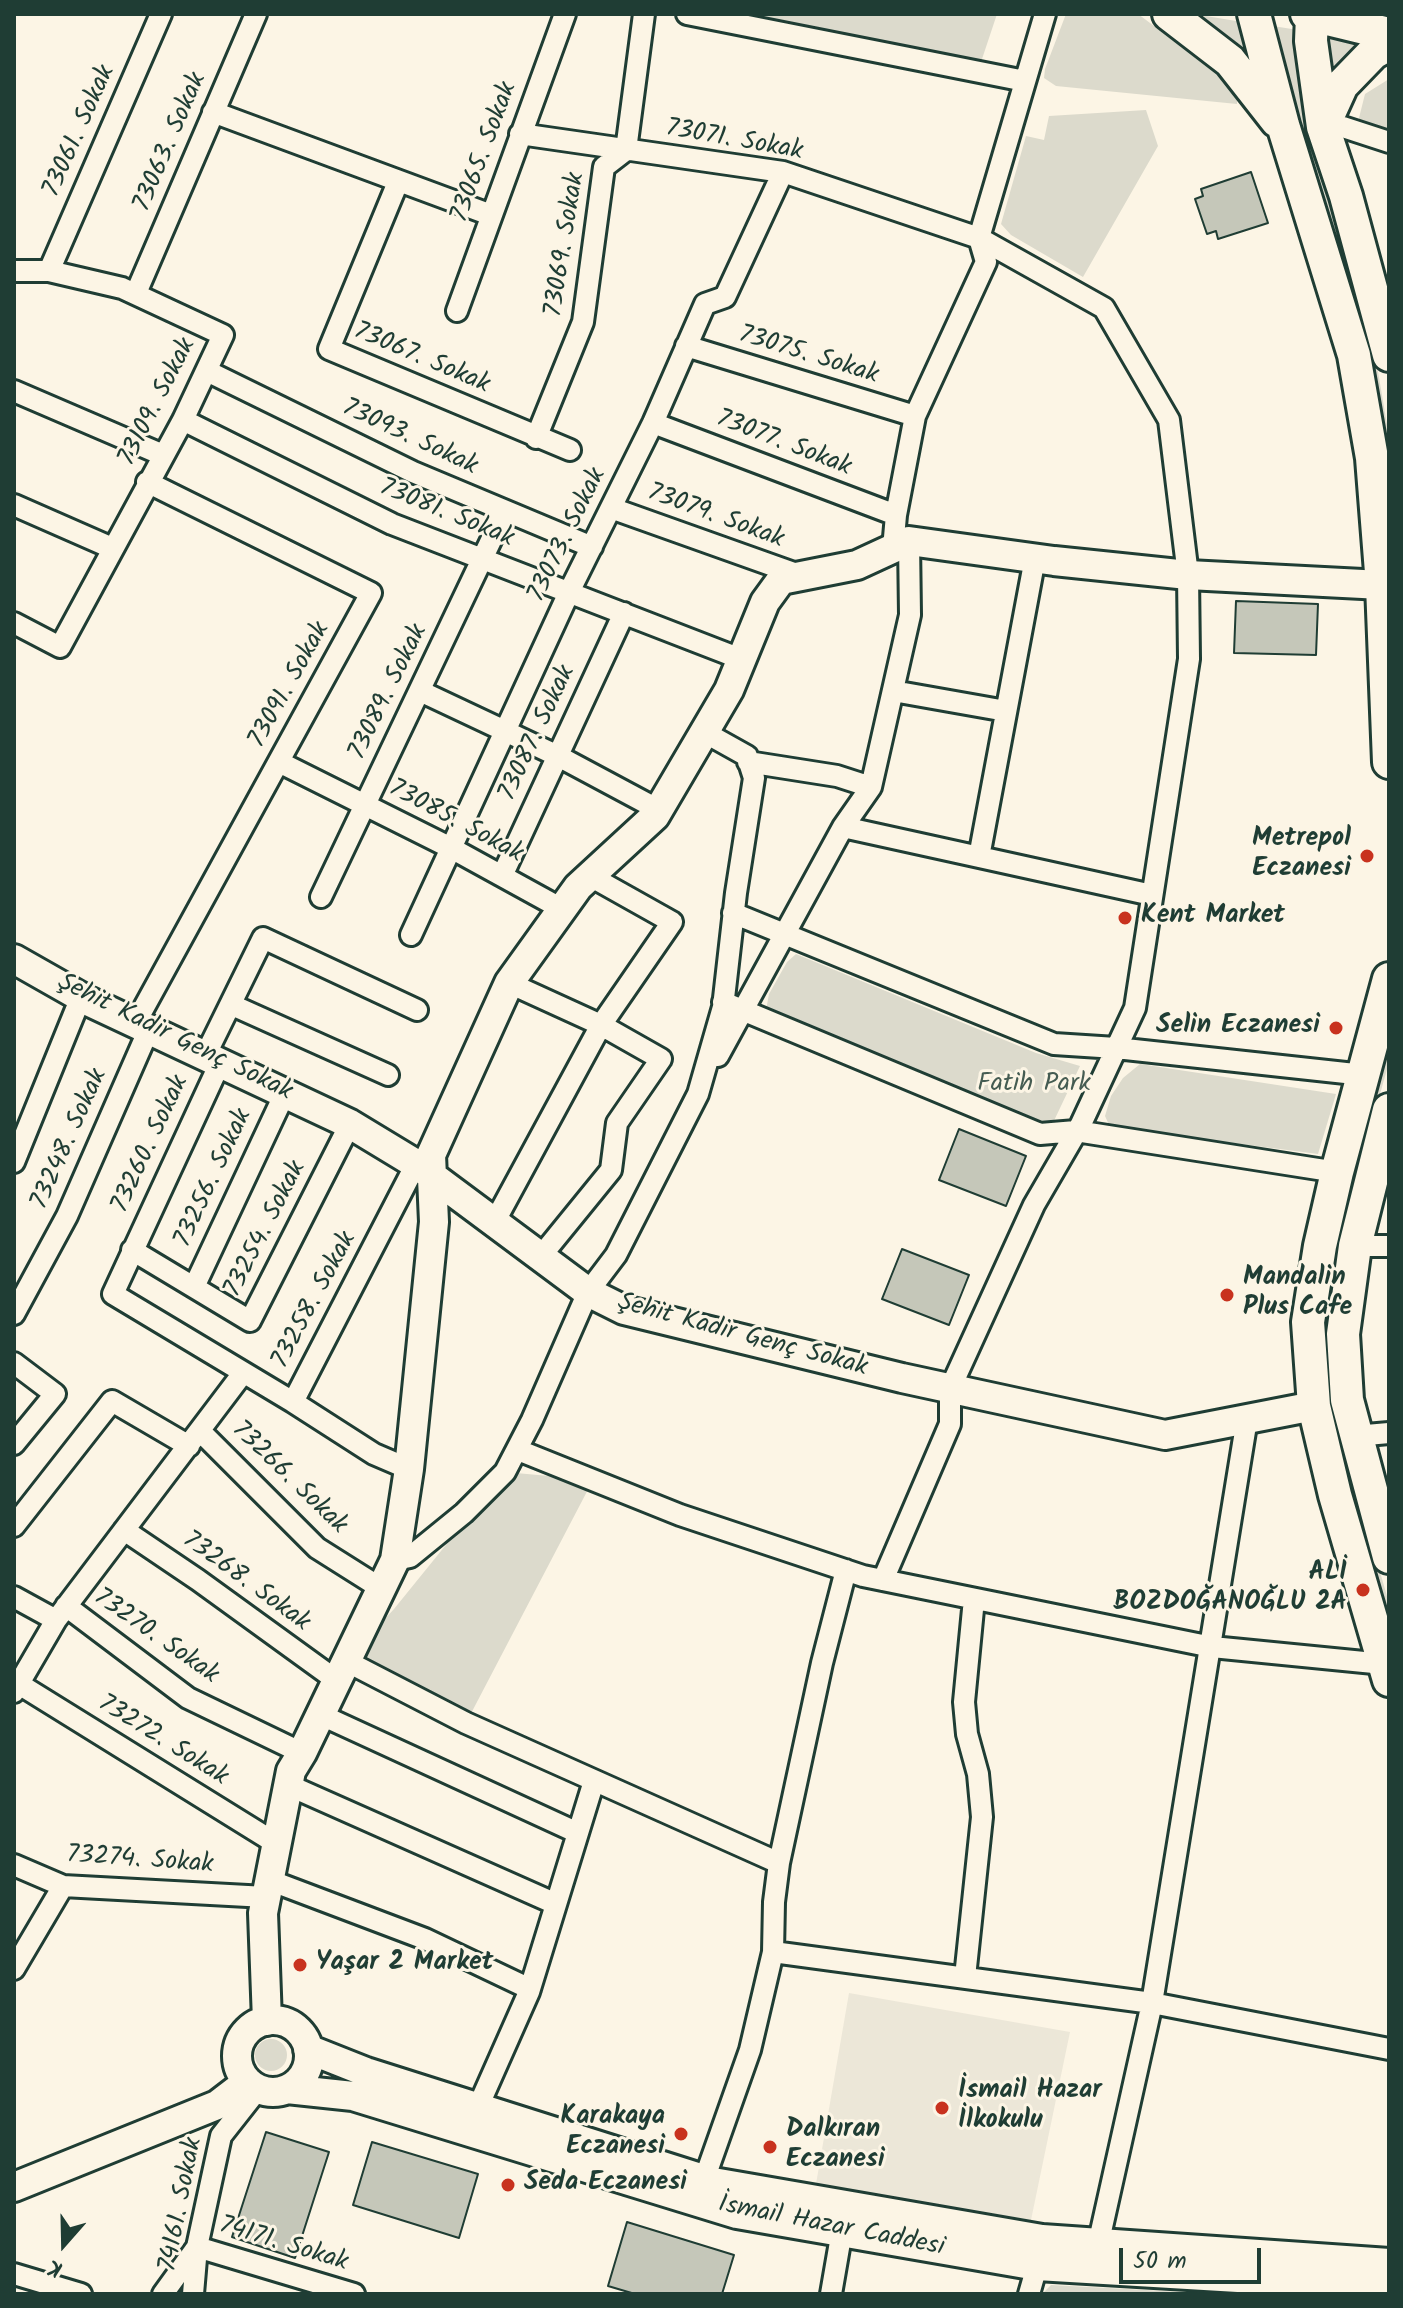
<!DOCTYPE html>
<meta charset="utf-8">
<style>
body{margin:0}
#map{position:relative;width:1403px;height:2308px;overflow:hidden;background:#fcf5e5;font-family:Kalam,sans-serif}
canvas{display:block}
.frame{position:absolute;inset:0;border:16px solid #1f3d34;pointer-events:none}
.north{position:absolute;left:24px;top:2204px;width:80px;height:80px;-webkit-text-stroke:6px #fcf5e5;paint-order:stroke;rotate:200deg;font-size:22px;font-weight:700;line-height:32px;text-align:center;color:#1f3d34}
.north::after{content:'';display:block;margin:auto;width:28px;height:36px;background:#1f3d34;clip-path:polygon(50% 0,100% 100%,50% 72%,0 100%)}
.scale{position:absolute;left:1119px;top:2248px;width:142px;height:36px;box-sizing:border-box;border:4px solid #1f3d34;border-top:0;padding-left:10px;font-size:24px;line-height:28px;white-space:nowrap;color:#1f3d34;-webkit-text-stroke:6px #fcf5e5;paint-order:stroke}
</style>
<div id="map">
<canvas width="1403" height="2308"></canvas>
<div class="frame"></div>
<div class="north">K</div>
<div class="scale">50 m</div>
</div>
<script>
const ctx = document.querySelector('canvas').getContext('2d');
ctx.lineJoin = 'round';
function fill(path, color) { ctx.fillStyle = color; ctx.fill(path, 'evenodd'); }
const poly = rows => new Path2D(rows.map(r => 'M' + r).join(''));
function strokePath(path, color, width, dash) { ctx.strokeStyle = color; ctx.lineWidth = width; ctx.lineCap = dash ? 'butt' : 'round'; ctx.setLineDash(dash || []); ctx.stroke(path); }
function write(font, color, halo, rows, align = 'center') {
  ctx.font = font + ' Kalam,sans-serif'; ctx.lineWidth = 6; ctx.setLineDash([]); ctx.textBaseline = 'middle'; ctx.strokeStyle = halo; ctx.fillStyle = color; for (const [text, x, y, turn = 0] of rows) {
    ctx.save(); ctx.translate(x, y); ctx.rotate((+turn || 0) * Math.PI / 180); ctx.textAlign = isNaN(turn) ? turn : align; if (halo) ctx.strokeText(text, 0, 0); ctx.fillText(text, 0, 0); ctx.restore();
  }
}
const built = poly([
 [849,1993,1070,2032,1031,2220,816,2184]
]);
const green = poly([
 [667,14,997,14,982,59,977,65],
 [1066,14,1138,14,1217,73,1237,97,1237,104,1056,86,1044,78,1045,69],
 [1194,14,1242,22,1251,75],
 [1273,26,1298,30,1375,354,1389,436,1389,488,1364,336,1347,274,1301,137],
 [1328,38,1374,43,1346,56,1333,77],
 [1389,79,1389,142,1356,130,1365,94],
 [1146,110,1158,146,1083,277,1011,235,1001,224,1026,136,1044,140,1049,116],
 [796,954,1036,1053,1080,1066,1051,1127,766,1010,769,994,787,962],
 [1389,1037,1389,1062,1363,1155,1343,1444,1389,1603,1389,1632,1334,1445,1323,1338,1337,1231],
 [1140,1064,1336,1094,1318,1154,1110,1127,1105,1116,1111,1096,1123,1078],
 [505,1472,593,1480,466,1723,346,1661,394,1609],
 '255 2055a16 16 0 1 1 32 0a16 16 0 1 1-32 0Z',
 [1051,2285,1221,2294,1042,2294]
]);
const building = poly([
 [1251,172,1268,223,1218,239,1216,231,1207,234,1195,199,1203,196,1201,189,1251,172],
 [1236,601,1318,604,1316,655,1234,653,1236,601],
 [959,1129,1026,1156,1006,1206,939,1180,959,1129],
 [902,1249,969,1275,949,1325,882,1299,902,1249],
 [266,2132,329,2152,295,2258,232,2237,266,2132],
 [372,2142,478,2174,459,2238,353,2205,372,2142],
 [627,2222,734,2255,722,2294,635,2294,608,2286,627,2222]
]);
const street = poly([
 [687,14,1025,81],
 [213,112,491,215],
 [1343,127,1389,142],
 [520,134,783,172,979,238,1104,308,1169,420,1188,575,1189,659,1135,1008,1081,1124,1034,1205,950,1389,950,1424,883,1580],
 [398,182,329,349,570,450],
 [14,271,49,271,122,288,223,335,183,420,60,647,14,623],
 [49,271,161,14],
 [136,293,256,14],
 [457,311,565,14],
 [686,346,915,416],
 [207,371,413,472,592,547],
 [14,391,163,455],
 [183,420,392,524,741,659],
 [653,423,896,515],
 [536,438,583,322,604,167,626,150,644,14],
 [14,505,112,548],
 [611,508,802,576],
 [893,549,896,515,915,416,986,262,979,238,1045,14],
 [420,691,558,756,659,810],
 [893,691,1006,711],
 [279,762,451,848,562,909],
 [871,787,910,615,909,541],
 [843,827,1152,895],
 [979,857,1035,558],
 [502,876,624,613],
 [321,897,505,511],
 [733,913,1054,1044,1116,1048,1364,1075],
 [411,935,572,586,653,423,705,304,725,297,783,172],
 [509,983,601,1025,661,1059,617,1123,611,1170,541,1256],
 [723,1002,1040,1134,1076,1131,1337,1172],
 [232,1005,388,1075],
 [136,1022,371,593,147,482],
 [205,1056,263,938,417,1010],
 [718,1056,843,827,871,787,837,776,748,762],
 [220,1063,113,1294,293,1402,416,1164],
 [14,1162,81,997],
 [495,1221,601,1025,672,922,590,876],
 [1355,1246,1389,1246],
 [132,1250,250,1321,350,1124],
 [194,1287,285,1093],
 [14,1314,67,1216,149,1029],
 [14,1363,55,1394,14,1444],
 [293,1402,374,1454,409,1469],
 [200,1431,317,1548,382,1589],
 [1355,1436,1389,1433],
 [518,1450,680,1515,863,1576,1212,1647,1384,1664],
 [14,1526,112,1401,189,1446],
 [124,1530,198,1580,336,1680],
 [395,1560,410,1557,464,1513,505,1472,532,1420,588,1292,616,1255,698,1094,723,1007,736,893,754,778,747,756,704,732],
 [14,1597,56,1620],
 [66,1606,188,1698,302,1753],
 [346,1661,466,1723,779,1863],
 [19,1684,277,1844],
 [14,1692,56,1620,243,1373],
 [319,1714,578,1833],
 [288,1785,556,1904],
 [14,1865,63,1886,266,1897],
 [269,1880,425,1939,530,1989],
 [773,1952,1152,2003,1389,2049],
 [14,1969,63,1886],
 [965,1977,982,1817,978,1774,967,1734,964,1702,974,1599],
 [478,2107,529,1992,594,1781],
 [704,2180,750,2050,773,1952,774,1902,779,1863,822,1663,846,1570],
 [1098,2245,1152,2003,1247,1419],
 [14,2274,81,2294],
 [163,2294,197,2247,354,2294],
 [193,2294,197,2247,221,2136,258,2089],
 [831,2294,844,2219],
 [1029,2294,1037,2266]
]);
const secondary = poly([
 [14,959,88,1001,350,1124,416,1164,588,1292,624,1310,902,1378,1165,1435,1314,1406],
 '237 2056a36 36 0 1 1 72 0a36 36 0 1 1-72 0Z',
 [267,2021,263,1913,291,1771,302,1753,395,1560,409,1469,434,1222,431,1155,509,983,578,887,655,816,729,690,765,602,781,580,857,565,909,541,1054,561,1188,575,1382,585],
 [308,2049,366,2072,713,2182,1042,2239,1389,2263],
 [287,2089,353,2096,737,2214,1037,2266,1389,2287],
 [14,2187,217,2105,247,2082]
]);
const primary = poly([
 [1169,14,1230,61,1277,121],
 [1254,14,1283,125,1354,355,1372,458,1382,585,1389,762],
 [1307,14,1389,34],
 [1312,15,1311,41,1323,127,1346,196,1389,355],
 [1323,127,1342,85,1373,53,1389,44],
 [1389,979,1337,1172,1320,1246,1308,1322,1314,1406,1335,1495,1389,1680],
 [1389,1110,1355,1246,1343,1334,1347,1400,1389,1557]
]);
const markers = [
 [1367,856,8,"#c8321e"],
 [1125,918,8,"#c8321e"],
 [1336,1028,8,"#c8321e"],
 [1227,1295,8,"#c8321e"],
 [1363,1590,8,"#c8321e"],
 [300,1965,8,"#c8321e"],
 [942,2108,8,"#c8321e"],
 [681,2134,8,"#c8321e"],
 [770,2147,8,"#c8321e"],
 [508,2185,8,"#c8321e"]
];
const streetNames = [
 ["73061. Sokak",81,132,-66],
 ["73071. Sokak",734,142,10],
 ["73063. Sokak",172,143,-67],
 ["73065. Sokak",486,153,-70],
 ["73069. Sokak",567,245,-81],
 ["73075. Sokak",808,357,17],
 ["73067. Sokak",421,360,23],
 ["73109. Sokak",159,403,-63],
 ["73093. Sokak",409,439,25],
 ["73077. Sokak",783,445,21],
 ["73081. Sokak",446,515,22],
 ["73079. Sokak",715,518,20],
 ["73073. Sokak",569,536,-64],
 ["73091. Sokak",291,686,-61],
 ["73089. Sokak",390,693,-64],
 ["73087. Sokak",539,734,-65],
 ["73085. Sokak",455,823,28],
 ["Şehit Kadir Genç Sokak",174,1039,26],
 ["73248. Sokak",71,1140,-66],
 ["73260. Sokak",152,1145,-65],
 ["73256. Sokak",215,1179,-65],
 ["73254. Sokak",267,1230,-63],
 ["73258. Sokak",316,1301,-62],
 ["Şehit Kadir Genç Sokak",742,1337,15],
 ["73266. Sokak",288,1479,44],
 ["73268. Sokak",245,1583,36],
 ["73270. Sokak",155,1638,35],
 ["73272. Sokak",162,1742,32],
 ["73274. Sokak",140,1862,4],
 ["74161. Sokak",183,2205,-79],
 ["İsmail Hazar Caddesi",831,2228,11],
 ["74171. Sokak",283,2246,17]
];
const poiNames = [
 ["Metrepol",1351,841,"right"],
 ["Eczanesi",1351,871,"right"],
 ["Kent Market",1141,918],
 ["Selin Eczanesi",1320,1028,"right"],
 ["Mandalin",1243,1280],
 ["Plus Cafe",1243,1310],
 ["ALİ",1347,1575,"right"],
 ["BOZDOĞANOĞLU 2A",1347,1605,"right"],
 ["Yaşar 2 Market",316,1965],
 ["İsmail Hazar",958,2093],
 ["İlkokulu",958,2123],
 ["Karakaya",665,2119,"right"],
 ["Eczanesi",665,2149,"right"],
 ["Dalkıran",786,2132],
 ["Eczanesi",786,2162],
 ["Seda Eczanesi",524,2185]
];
const parkNames = [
 ["Fatih Park",1034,1086]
];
fill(built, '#ece7d8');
fill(green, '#dcdacc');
fill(building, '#c5c7b9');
strokePath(building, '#1f3d34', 2);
strokePath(street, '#1f3d34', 26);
strokePath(secondary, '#1f3d34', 34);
strokePath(primary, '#1f3d34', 38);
strokePath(street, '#fcf5e5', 20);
strokePath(secondary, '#fcf5e5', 28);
strokePath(primary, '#fcf5e5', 32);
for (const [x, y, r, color] of markers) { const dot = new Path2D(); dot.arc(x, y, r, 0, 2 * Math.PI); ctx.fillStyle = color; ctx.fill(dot); strokePath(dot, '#fcf5e5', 3); }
write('26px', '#1f3d34', '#fcf5e5', streetNames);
write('bold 26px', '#1f3d34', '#fcf5e5', poiNames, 'left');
write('26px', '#455c52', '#fcf5e5', parkNames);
</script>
